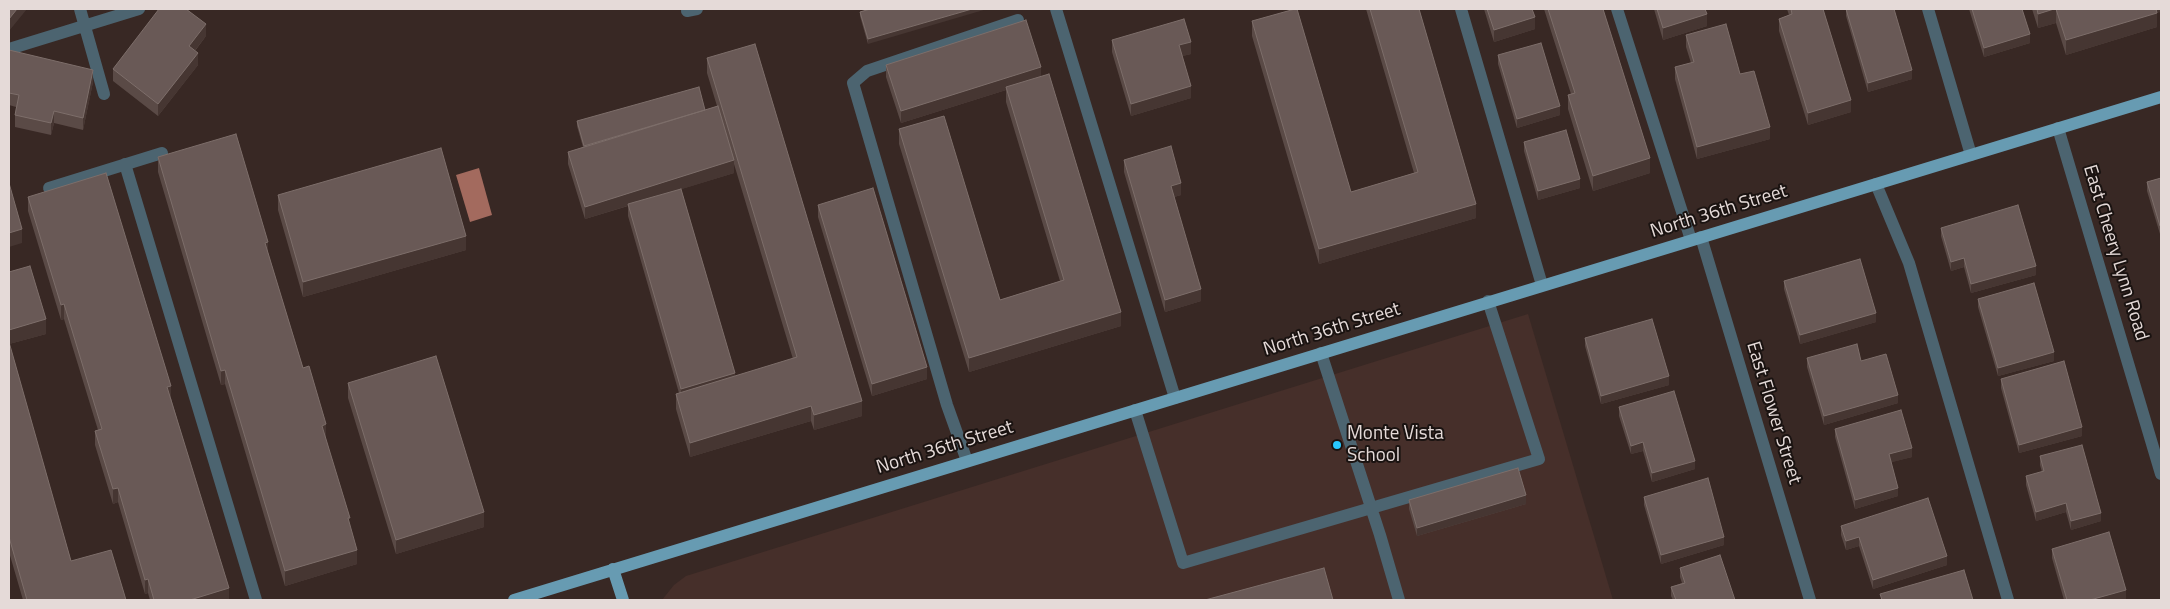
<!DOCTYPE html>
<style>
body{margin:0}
#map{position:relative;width:2170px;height:609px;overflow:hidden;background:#382824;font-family:"Titillium Web",sans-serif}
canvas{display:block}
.frame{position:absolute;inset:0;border:10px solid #e5dad8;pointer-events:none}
</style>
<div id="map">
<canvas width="2170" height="609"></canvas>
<div class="frame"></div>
</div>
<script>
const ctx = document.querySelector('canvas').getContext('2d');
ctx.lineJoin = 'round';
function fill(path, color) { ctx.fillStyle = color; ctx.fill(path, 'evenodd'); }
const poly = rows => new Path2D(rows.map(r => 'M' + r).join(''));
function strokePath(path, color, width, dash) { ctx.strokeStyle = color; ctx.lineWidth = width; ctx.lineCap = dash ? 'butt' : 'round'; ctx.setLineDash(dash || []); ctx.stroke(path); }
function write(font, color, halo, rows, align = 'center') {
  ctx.font = font + ' "Titillium Web",sans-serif'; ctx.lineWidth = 4; ctx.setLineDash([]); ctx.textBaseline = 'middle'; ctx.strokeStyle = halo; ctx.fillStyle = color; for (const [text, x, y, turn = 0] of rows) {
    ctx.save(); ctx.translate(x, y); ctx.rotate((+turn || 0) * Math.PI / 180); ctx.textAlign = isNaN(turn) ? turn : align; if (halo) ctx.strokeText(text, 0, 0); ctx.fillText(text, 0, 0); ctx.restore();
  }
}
const built = poly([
 [1528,314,1613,600,662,600,674,585,686,576]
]);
const water = poly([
 [479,168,492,215,470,222,456,175]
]);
const minor = poly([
 [80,9,104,94],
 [1056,9,1175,398],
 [1461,9,1542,285],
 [1617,9,1691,240],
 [1928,9,1971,155],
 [687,11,697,9],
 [9,49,139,9],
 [2058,128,2161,474],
 [125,164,256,600],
 [1876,184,1909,263,2008,600],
 [49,188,162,153],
 [1701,237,1810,600],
 [1321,353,1380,535,1399,600],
 [1135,410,1183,563,1539,459,1488,301],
 [967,461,947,405,853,83,867,71,1018,20]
]);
const major = poly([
 [613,569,623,600],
 [514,600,2161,97]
]);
const wall = poly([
 [870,9,868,44,860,16,860,12],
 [1366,9,1419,9,1476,218,1319,264,1252,36,1252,21,1351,192,1414,173],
 [1484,9,1532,9,1535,29,1494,42],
 [1544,9,1603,9,1650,173,1593,191,1568,109,1568,95,1571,94],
 [1654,9,1705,9,1707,26,1663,40],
 [1787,9,1823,9,1851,112,1808,125,1779,31,1779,19,1789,15],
 [1846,9,1912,79,1868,92,1846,16],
 [1969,9,2022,9,2030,43,1984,57],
 [2032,9,2161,9,2157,13,2157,27,2066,55,2056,23,2038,28],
 [1686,35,1740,74,1770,139,1697,159,1675,79,1675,67,1691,63,1686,47],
 [206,36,195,51,198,65,158,116,113,81,113,69],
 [1112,40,1191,54,1182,56,1191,98,1131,116,1112,52],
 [9,50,93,82,83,130,54,123,51,135,15,127,15,115,16,107,9,105],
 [1498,55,1560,115,1517,128,1498,64],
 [707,58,862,416,814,430,811,421,690,457,676,409,676,394,679,393,628,216,628,206,585,219,568,164,568,152,583,147,577,126,577,121,705,110,717,106,707,73],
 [734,164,793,359,735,376,681,189,734,173],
 [886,65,1041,77,1121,326,969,372,899,144,899,129,1000,300,1060,281,1006,102,1006,90,901,123,886,77],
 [1524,142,1580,188,1538,200,1524,151],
 [158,157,268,253,303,368,326,439,350,527,357,564,285,586,225,384,221,385,158,172],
 [1124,160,1181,195,1174,197,1201,301,1165,312,1124,172],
 [2161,178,2160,234,2147,191,2147,182],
 [278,195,466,250,303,297,278,210],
 [28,197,171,398,229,600,150,600,148,593,145,594,118,502,113,504,95,445,95,431,98,430,64,319,61,320,28,211],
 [818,205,927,379,872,396,818,217],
 [1941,228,2036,275,1971,293,1964,267,1951,271,1941,236],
 [9,272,46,334,9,344,71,561,126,600,23,600,9,552],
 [1784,281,1876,322,1800,344,1784,289],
 [1978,299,2054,361,1998,376,1978,307],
 [1585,338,1669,385,1601,404,1585,346],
 [1807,358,1861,361,1898,403,1824,425,1807,367],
 [2001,379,2082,436,2019,453,2001,388],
 [348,383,484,527,396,554,348,398],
 [1619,407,1695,469,1652,482,1643,451,1631,454,1619,416],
 [1835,429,1912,457,1891,462,1898,496,1855,509,1835,437],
 [2040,456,2101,521,2071,530,2066,512,2036,521,2026,485,2026,476,2042,472,2040,465],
 [1644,497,1724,545,1661,564,1644,505],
 [1409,500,1526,504,1417,536,1409,509],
 [1841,526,1947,565,1873,589,1859,546,1846,550,1841,535],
 [2052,549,2126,599,2120,600,2064,600,2052,558],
 [1680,568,1735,600,1673,600,1671,596,1671,587,1682,583,1680,577]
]);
const shadedWall = poly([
 [17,9,27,9,9,31,9,19],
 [972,9,987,9,868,44,868,39],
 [2054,9,2056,9,2056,23,2038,28,2038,14],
 [2153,9,2161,9,2161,12,2157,13,2157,27,2066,55,2066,40],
 [1707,14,1707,26,1663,40,1663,28],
 [1535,17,1535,29,1494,42,1494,30],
 [206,24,206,36,189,58,189,46],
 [2030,34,2030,43,1984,57,1984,48],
 [1191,42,1191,54,1179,57,1179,45],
 [198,53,198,65,158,116,158,104],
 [1041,67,1041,79,1006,87,1006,90,901,123,901,111],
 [93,70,93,82,83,130,83,118],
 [1912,70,1912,79,1868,92,1868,83],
 [1191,86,1191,98,1131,116,1131,104],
 [1851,100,1851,112,1808,125,1808,113],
 [1560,106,1560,115,1517,128,1517,119],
 [54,111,54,123,51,135,51,123],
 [1770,127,1770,139,1697,159,1697,147],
 [1650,158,1650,173,1593,191,1593,176],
 [734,160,734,173,585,219,585,207],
 [1580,179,1580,188,1538,200,1538,191],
 [1181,183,1181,195,1171,198,1171,186],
 [1476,204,1476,218,1319,264,1319,249],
 [2161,225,2161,234,2160,234,2160,226],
 [22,229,22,243,9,247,9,233],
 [466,236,466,250,303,297,303,282],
 [268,242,268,257,265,243],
 [1964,258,1964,267,1951,271,1951,262],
 [2036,266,2036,275,1971,293,1971,284],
 [1201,289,1201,301,1165,312,1165,300],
 [64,304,64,319,61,320,61,305],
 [1121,312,1121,326,969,372,969,358],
 [1876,313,1876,322,1800,344,1800,335],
 [46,319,46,334,9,344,9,330],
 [2054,352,2054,361,1998,376,1998,368],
 [927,367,927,379,872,396,872,384],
 [225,370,225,384,221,385,221,371],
 [735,373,735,385,681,401,681,389],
 [1669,376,1669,385,1601,404,1601,396],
 [171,386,171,401,167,387],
 [1898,395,1898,403,1824,425,1824,416],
 [862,401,862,416,814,430,814,415],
 [811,406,811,421,690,457,690,443],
 [326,424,326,439,322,426],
 [2082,427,2082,436,2019,453,2019,445],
 [1643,442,1643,451,1631,454,1631,446],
 [1912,448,1912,457,1889,463,1889,454],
 [1695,461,1695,469,1652,482,1652,473],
 [118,488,118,502,113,504,113,489],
 [1898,488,1898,496,1855,509,1855,500],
 [1526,495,1526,504,1417,536,1417,528],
 [2066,503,2066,512,2036,521,2036,512],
 [484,512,484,527,396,554,396,540],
 [2101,513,2101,521,2071,530,2071,521],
 [1724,537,1724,545,1661,564,1661,555],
 [1859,537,1859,546,1846,550,1846,541],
 [357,550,357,564,285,586,285,571],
 [1947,556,1947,565,1873,589,1873,580],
 [148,579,148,593,145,594,145,580],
 [229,588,229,600,190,600],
 [2126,590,2126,599,2120,600,2090,600]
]);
const building = poly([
 [9,9,17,9,9,19,9,9],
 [159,9,186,9,206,24,189,46,198,53,158,104,113,69,159,9],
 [870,9,972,9,868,39,860,12,870,9],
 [1295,9,1297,9,1351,192,1418,172,1370,9,1419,9,1476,204,1319,249,1252,21,1295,9],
 [1487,9,1532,9,1535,17,1494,30,1487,9],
 [1548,9,1603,9,1650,158,1593,176,1568,95,1575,93,1548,9],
 [1657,9,1705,9,1707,14,1663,28,1657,9],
 [1791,9,1823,9,1851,100,1808,113,1779,19,1792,14,1791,9],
 [1846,9,1894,9,1912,70,1868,83,1846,9],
 [1972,9,2022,9,2030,34,1984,48,1972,9],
 [2037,9,2054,9,2038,14,2037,9],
 [2056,9,2156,9,2157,13,2066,40,2056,9],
 [1184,19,1191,42,1179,45,1191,86,1131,104,1112,40,1184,19],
 [1026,20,1041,67,901,111,886,65,1026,20],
 [1726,24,1740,74,1754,71,1770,127,1697,147,1675,67,1694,62,1686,35,1726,24],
 [1541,43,1560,106,1517,119,1498,55,1541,43],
 [755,44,862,401,814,415,811,406,690,443,676,394,797,357,707,58,755,44],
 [9,50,93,70,83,118,54,111,51,123,15,115,19,95,9,93,9,50],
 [1049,74,1121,312,969,358,899,129,944,116,1000,300,1064,280,1006,87,1049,74],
 [699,87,705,110,584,146,577,121,699,87],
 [718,106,734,160,585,207,568,152,718,106],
 [1566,130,1580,179,1538,191,1524,142,1566,130],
 [236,134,268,242,265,243,303,368,309,366,326,424,322,426,350,518,348,518,357,550,285,571,225,370,221,371,158,157,236,134],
 [1171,146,1181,183,1171,186,1201,289,1165,300,1124,160,1171,146],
 [441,148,466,236,303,282,278,195,441,148],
 [106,173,171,386,167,387,229,588,190,600,154,600,148,579,145,580,118,488,113,489,95,431,102,429,64,304,61,305,28,197,106,173],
 [2161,178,2161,225,2160,226,2147,182,2161,178],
 [9,183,22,229,9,233,9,183],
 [873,188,927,367,872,384,818,205,873,188],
 [681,189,735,373,681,389,628,204,681,189],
 [2018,205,2036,266,1971,284,1964,258,1951,262,1941,228,2018,205],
 [1860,259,1876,313,1800,335,1784,281,1860,259],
 [30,266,46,319,9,330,9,272,30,266],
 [2034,283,2054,352,1998,368,1978,299,2034,283],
 [1652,319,1669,376,1601,396,1585,338,1652,319],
 [9,342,71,561,111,550,126,600,27,600,9,537,9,342],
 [1857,344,1861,361,1886,354,1898,395,1824,416,1807,358,1857,344],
 [436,356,484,512,396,540,348,383,436,356],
 [2064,361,2082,427,2019,445,2001,379,2064,361],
 [1674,391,1695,461,1652,473,1643,442,1631,446,1619,407,1674,391],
 [1901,410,1912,448,1889,454,1898,488,1855,500,1835,429,1901,410],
 [2082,445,2101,513,2071,521,2066,503,2036,512,2026,476,2044,471,2040,456,2082,445],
 [1518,468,1526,495,1417,528,1409,500,1518,468],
 [1708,478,1724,537,1661,555,1644,497,1708,478],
 [1928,498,1947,556,1873,580,1859,537,1846,541,1841,526,1928,498],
 [2109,532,2126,590,2090,600,2067,600,2052,549,2109,532],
 [1720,555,1735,600,1676,600,1671,587,1685,583,1680,568,1720,555],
 [1324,568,1333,600,1205,600,1324,568],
 [1964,570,1973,600,1882,600,1880,594,1964,570]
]);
const markers = [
 [1337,445,5,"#28c8ff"]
];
const streetNames = [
 ["North 36th Street",1719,212,-17],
 ["East Cheery Lynn Road",2115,253,73],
 ["North 36th Street",1332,330,-17],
 ["East Flower Street",1773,413,73],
 ["North 36th Street",945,448,-17]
];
const poiNames = [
 ["Monte Vista",1347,434],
 ["School",1347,456]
];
fill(built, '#462f2a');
fill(water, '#a36a5e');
strokePath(minor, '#4c6470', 12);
strokePath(major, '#679bb2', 12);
fill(wall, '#5a4a46');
fill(shadedWall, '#463632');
fill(building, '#695956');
strokePath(building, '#7d6e6a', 1);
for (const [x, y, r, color] of markers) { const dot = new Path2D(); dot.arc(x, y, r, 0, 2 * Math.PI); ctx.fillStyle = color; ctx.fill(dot); strokePath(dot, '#1a1311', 2); }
write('19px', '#e5dad8', '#1a1311', streetNames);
write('19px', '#e5dad8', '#1a1311', poiNames, 'left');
</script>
